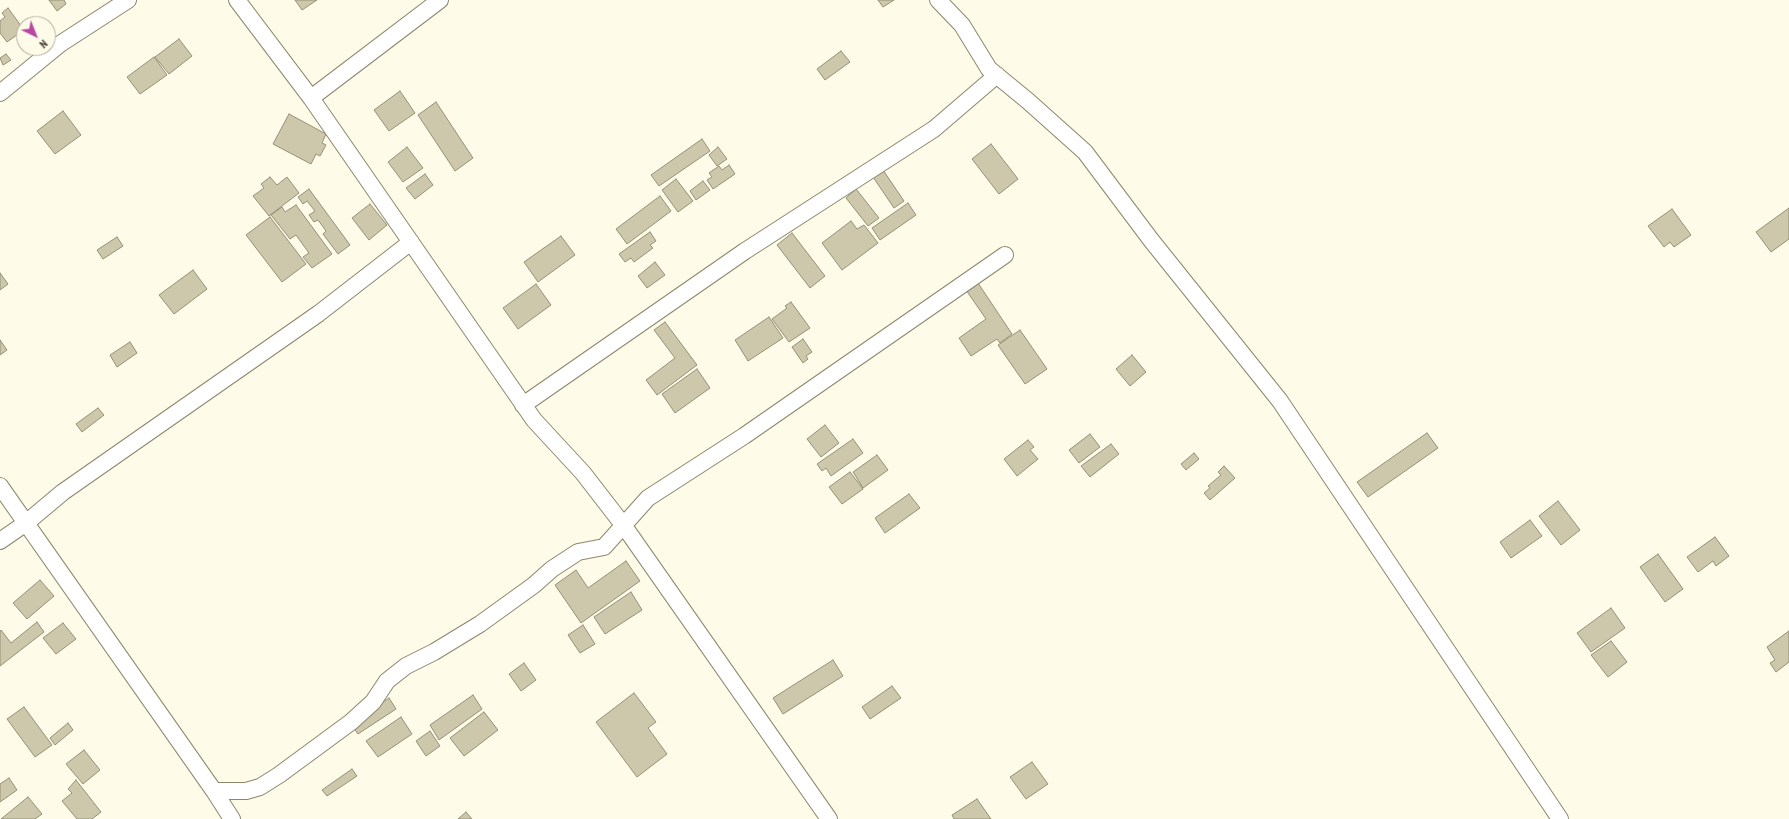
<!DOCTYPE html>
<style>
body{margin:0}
#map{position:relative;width:1789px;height:819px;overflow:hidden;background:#fefbe9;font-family:"PT Sans Narrow",sans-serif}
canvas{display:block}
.north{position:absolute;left:16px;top:16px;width:40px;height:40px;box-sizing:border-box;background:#fefbe9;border:1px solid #b0ad9e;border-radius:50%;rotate:137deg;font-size:11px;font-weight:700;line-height:16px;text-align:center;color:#3b392d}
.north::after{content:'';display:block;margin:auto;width:14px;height:18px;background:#ba48a2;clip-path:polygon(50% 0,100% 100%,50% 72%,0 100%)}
</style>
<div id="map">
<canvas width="1789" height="819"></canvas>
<div class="north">N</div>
</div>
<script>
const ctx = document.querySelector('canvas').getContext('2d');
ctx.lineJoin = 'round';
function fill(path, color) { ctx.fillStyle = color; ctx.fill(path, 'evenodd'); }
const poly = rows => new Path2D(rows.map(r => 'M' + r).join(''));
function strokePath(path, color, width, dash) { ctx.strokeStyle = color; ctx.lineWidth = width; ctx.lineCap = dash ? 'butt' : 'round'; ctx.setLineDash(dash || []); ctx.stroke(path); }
const building = poly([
 [49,0,64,0,66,4,57,11,49,0],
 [295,0,317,0,302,10,295,0],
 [878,0,894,0,883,7,878,0],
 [8,8,24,30,7,42,0,33,0,21,5,17,2,13,8,8],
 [179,39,192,56,169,74,155,57,179,39],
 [841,51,850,62,825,80,817,69,841,51],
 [6,54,11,60,3,65,0,58,6,54],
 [154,57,167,75,140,94,127,77,154,57],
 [400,91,415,113,389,131,374,110,400,91],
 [436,102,473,158,455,171,418,115,436,102],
 [63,111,81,135,55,154,37,131,63,111],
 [289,114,326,134,322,143,326,145,320,156,316,154,311,164,273,144,289,114],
 [702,139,710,151,659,186,651,175,702,139],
 [991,144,1018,179,999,194,972,159,991,144],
 [407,147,423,168,403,182,388,162,407,147],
 [718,147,727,159,717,166,709,155,718,147],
 [729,165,735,174,713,189,707,180,712,177,709,173,719,166,722,170,729,165],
 [883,170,904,201,894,208,873,177,883,170],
 [425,174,433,185,415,199,406,188,425,174],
 [270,177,277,185,287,177,299,193,269,216,253,196,264,188,261,184,270,177],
 [676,179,693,201,678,212,662,190,676,179],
 [703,181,710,190,696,200,690,191,703,181],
 [309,189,350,245,338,254,323,234,326,231,318,220,314,222,309,215,315,211,307,201,303,204,298,197,309,189],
 [856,189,879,218,868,226,846,198,856,189],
 [660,196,671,211,627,244,616,229,660,196],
 [908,203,916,215,880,240,872,228,908,203],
 [370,204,387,225,369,240,352,218,370,204],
 [296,205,332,254,312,268,303,257,309,253,296,235,290,239,271,215,282,207,285,212,296,205],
 [1789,208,1789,239,1771,252,1756,232,1789,208],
 [1672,209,1691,235,1674,247,1670,242,1664,247,1648,226,1672,209],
 [270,217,306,264,282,282,246,235,270,217],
 [851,221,857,229,864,225,878,243,842,270,822,243,851,221],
 [650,232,656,241,650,245,653,248,634,262,631,258,625,262,619,254,650,232],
 [792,233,825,276,810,288,777,245,792,233],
 [561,236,575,255,538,282,524,262,561,236],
 [117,237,123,246,103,259,97,250,117,237],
 [655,262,665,275,647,288,638,276,655,262],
 [193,270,207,289,174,314,159,295,193,270],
 [0,273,8,284,0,290,0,273],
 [978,283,1012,334,1000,343,997,339,971,356,959,338,986,319,966,290,978,283],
 [536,284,551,305,518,329,503,308,536,284],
 [791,302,810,328,789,342,772,319,787,308,785,306,791,302],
 [769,317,783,338,748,361,735,340,769,317],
 [665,322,697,365,657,395,646,380,675,358,654,330,665,322],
 [1020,330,1047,369,1025,384,998,345,1020,330],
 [803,339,812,352,806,356,808,359,803,363,792,347,803,339],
 [0,340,7,350,0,355,0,340],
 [130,342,137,353,117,367,110,355,130,342],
 [1132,355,1146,372,1130,386,1116,369,1132,355],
 [697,369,710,388,675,413,662,394,697,369],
 [98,408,104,415,82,432,76,424,98,408],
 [825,425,839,443,821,457,807,439,825,425],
 [1427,433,1438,448,1368,497,1357,482,1427,433],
 [1090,434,1100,447,1079,463,1069,450,1090,434],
 [853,439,863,453,831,476,826,468,822,471,817,464,853,439],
 [1028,440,1034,447,1030,450,1038,459,1017,476,1004,459,1028,440],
 [1111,444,1119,454,1090,477,1081,466,1111,444],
 [1194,453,1199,459,1186,470,1181,464,1194,453],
 [877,455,888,470,863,488,853,472,877,455],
 [1224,466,1235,478,1210,500,1204,493,1210,488,1208,486,1221,475,1218,472,1224,466],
 [850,472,863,489,842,504,829,487,850,472],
 [909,494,920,508,885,533,875,518,909,494],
 [1558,501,1580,530,1561,545,1539,516,1558,501],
 [1530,520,1542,536,1511,558,1500,542,1530,520],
 [1715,537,1729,556,1716,566,1713,561,1698,572,1687,557,1715,537],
 [1658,554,1683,589,1665,602,1640,567,1658,554],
 [626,561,640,581,581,623,555,585,576,570,588,588,626,561],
 [40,580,54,596,27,619,13,603,40,580],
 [631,592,642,610,605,634,594,617,631,592],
 [1611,608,1625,628,1591,652,1577,633,1611,608],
 [37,622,44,632,0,666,0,631,1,630,11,643,37,622],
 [63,623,76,639,56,654,43,638,63,623],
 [583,625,595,644,580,653,568,635,583,625],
 [1789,631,1789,662,1776,672,1770,663,1775,660,1767,647,1789,631],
 [1611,641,1627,662,1608,677,1591,655,1611,641],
 [833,660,843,676,783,714,773,698,833,660],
 [524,663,536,680,521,691,509,674,524,663],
 [892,686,901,698,870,719,862,707,892,686],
 [634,693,656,722,648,728,667,754,637,777,596,722,634,693],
 [473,695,482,709,439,740,430,725,473,695],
 [389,698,396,709,358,734,351,724,389,698],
 [24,707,52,745,35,757,7,719,24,707],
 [484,712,498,730,464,756,450,738,484,712],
 [401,717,412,734,378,757,366,741,401,717],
 [68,723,73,730,55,745,50,738,68,723],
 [430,731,440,746,426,756,416,741,430,731],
 [84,750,100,770,83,784,66,764,84,750],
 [1032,762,1048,784,1026,799,1010,777,1032,762],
 [352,769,357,776,327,796,322,790,352,769],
 [9,778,17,790,0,802,0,784,9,778],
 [76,780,101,812,92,819,77,819,62,801,72,793,68,789,76,780],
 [28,797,42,814,35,819,1,819,28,797],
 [977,799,991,819,954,819,952,815,977,799],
 [466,812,472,819,458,819,466,812]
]);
const street = poly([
 [237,0,311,98,534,420,583,473,624,526,829,819],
 [938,0,962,25,989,69,1028,101,1085,152,1151,240,1280,401,1560,819],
 [0,93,60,44,128,0],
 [311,98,440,0],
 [523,405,745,251,934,129,997,75],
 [0,486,214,791,232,819],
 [0,541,26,523,63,492,318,314,411,242],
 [214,791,246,791,260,787,279,775,351,722,373,702,387,681,406,666,434,652,480,624,534,585,552,569,578,552,604,547,648,498,744,436,1005,255]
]);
fill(building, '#cdc8ab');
strokePath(building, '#959075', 1);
strokePath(street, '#8c876c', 18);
strokePath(street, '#fff', 16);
</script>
